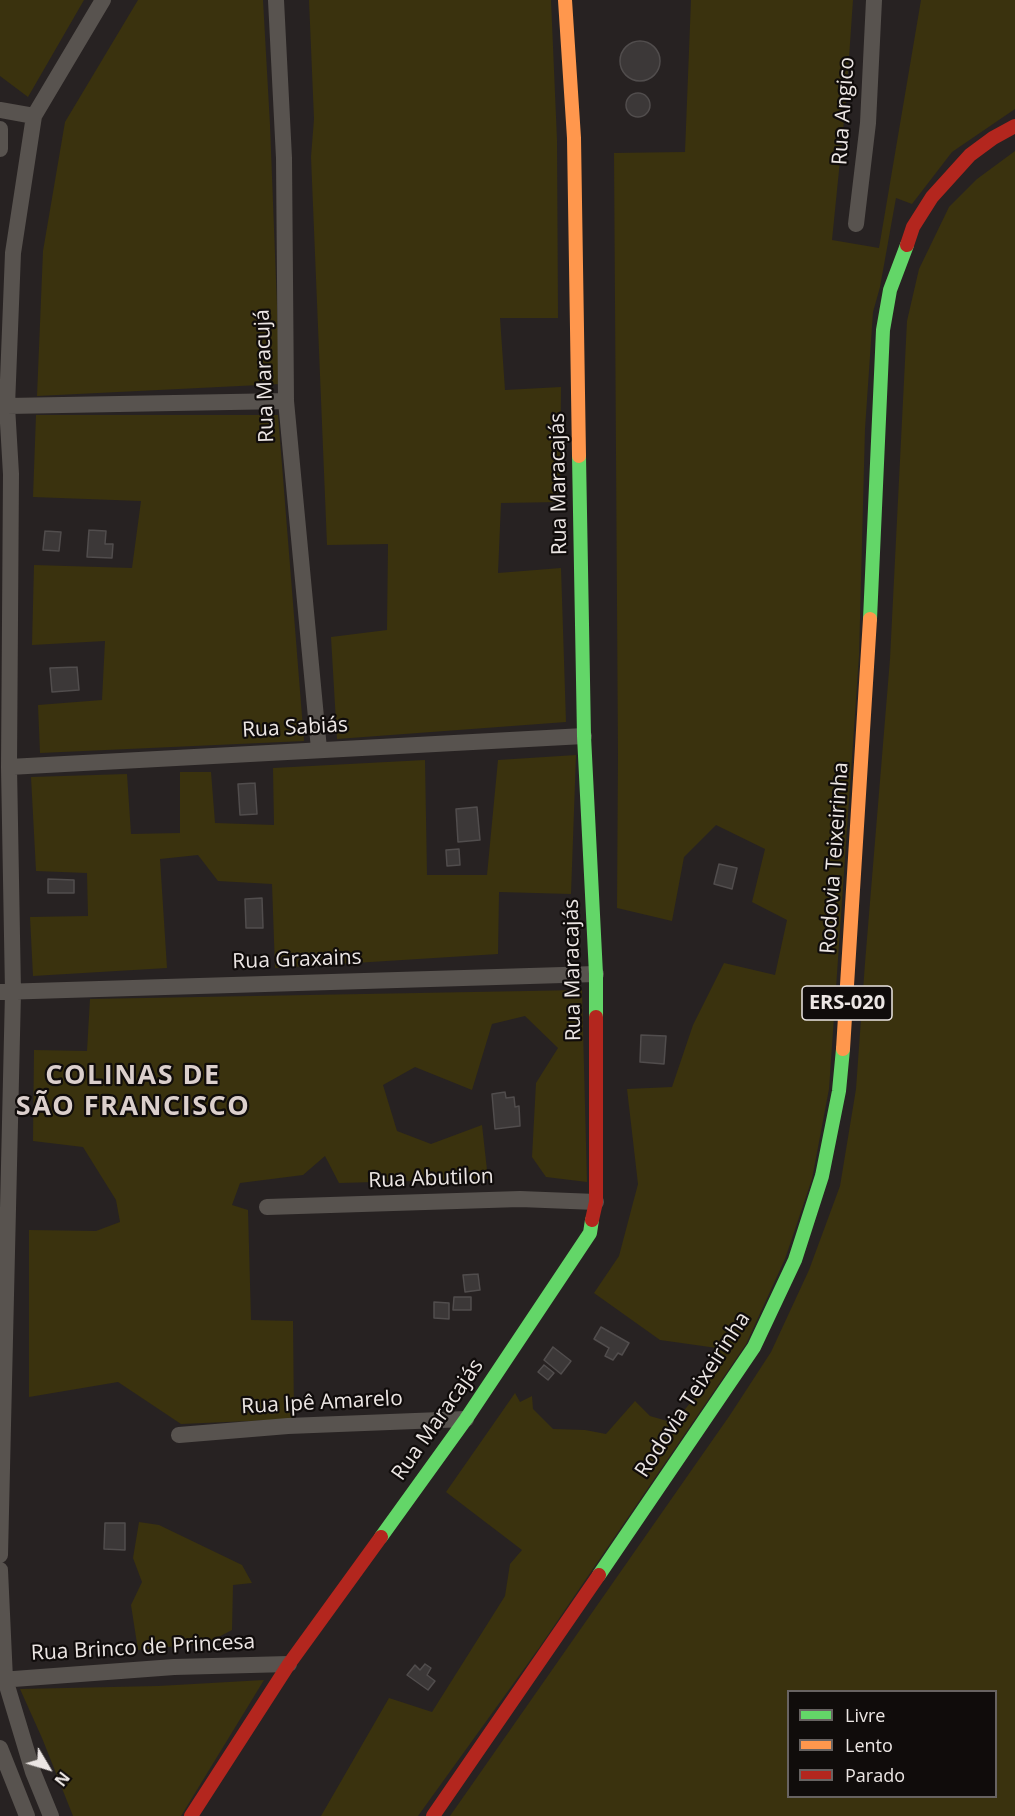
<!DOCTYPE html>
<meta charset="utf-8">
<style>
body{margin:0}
#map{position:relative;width:1015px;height:1816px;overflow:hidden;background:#272222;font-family:"Open Sans",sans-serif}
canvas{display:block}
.legend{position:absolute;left:787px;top:1690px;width:210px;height:108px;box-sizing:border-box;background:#100c0b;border:2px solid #686362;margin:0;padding:8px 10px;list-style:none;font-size:18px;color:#ece6e4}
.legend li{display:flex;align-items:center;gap:12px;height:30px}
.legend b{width:30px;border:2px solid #686362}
.north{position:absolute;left:18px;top:1738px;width:60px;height:60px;-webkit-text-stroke:4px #100c0b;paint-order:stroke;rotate:128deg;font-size:16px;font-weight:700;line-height:24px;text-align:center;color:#ece6e4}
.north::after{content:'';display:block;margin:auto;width:21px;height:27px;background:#ece6e4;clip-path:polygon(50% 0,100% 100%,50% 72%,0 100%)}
</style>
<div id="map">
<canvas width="1015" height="1816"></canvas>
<ul class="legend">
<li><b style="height:8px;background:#63d668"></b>Livre</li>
<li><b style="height:8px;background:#ff974d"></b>Lento</li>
<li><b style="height:8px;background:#b3261e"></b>Parado</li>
</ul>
<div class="north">N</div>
</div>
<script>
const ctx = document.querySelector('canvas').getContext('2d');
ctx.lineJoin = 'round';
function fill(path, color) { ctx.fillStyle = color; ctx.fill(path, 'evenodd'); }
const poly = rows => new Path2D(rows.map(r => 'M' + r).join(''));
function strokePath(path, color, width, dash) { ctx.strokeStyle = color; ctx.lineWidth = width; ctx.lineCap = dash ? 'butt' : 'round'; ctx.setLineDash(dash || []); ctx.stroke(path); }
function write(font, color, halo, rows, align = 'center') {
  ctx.font = font + ' "Open Sans",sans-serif'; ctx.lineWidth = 4.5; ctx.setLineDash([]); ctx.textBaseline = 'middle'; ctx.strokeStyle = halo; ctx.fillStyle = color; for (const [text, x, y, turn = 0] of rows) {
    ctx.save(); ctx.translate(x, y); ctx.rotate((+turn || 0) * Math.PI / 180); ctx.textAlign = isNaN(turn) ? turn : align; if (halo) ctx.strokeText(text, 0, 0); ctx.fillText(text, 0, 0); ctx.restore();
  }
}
const green = poly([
 [0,0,84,0,28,97,0,76],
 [138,0,263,0,270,125,280,384,37,396,43,251,65,122],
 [309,0,551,0,557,140,558,318,500,318,505,390,561,387,560,502,501,503,498,573,561,568,566,722,337,739,331,637,387,630,388,544,327,545,311,157,314,119],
 [691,0,853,0,846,101,832,240,879,248,921,0,1015,0,1015,109,952,152,912,204,896,198,880,287,873,312,865,429,859,656,829,1089,812,1179,785,1259,746,1344,539,1648,418,1816,321,1816,389,1698,432,1712,505,1596,510,1564,522,1550,446,1492,515,1393,520,1402,532,1396,533,1409,553,1429,585,1430,606,1434,635,1401,650,1416,674,1423,715,1372,717,1348,660,1340,594,1293,619,1256,638,1184,627,1089,672,1087,693,1025,724,963,775,975,787,920,752,902,765,849,716,825,684,857,672,921,617,908,618,755,614,153,685,152],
 [1015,151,1015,1816,450,1816,730,1415,771,1352,809,1270,840,1186,856,1089,865,963,890,659,907,321,919,269,949,207,977,179],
 [788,1692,996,1692,996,1796,788,1796],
 [36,415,278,415,304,741,40,753,38,705,102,700,105,641,32,645,34,565,132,568,141,501,33,497],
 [576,755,571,894,499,892,498,954,275,968,272,884,218,881,198,855,160,859,167,968,33,976,30,917,88,916,87,873,36,871,31,777,127,774,131,834,180,833,180,772,211,772,215,823,274,825,273,768,425,760,427,875,487,875,498,760],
 [582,990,587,1182,546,1177,532,1157,536,1083,558,1048,525,1016,492,1024,472,1090,415,1067,383,1085,397,1131,431,1144,482,1125,488,1179,339,1183,325,1156,303,1175,240,1183,232,1205,248,1210,251,1320,293,1321,294,1419,181,1424,118,1382,29,1397,29,1230,96,1231,120,1222,116,1200,83,1147,33,1141,34,1050,87,1051,90,999],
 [139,1522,159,1525,242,1565,252,1583,233,1585,232,1630,207,1643,138,1650,131,1605,142,1582,133,1558],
 [264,1680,181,1816,73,1816,42,1738,20,1689,158,1686]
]);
const building = poly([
 '620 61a20 20 0 1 1 40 0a20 20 0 1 1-40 0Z',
 '626 105a12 12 0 1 1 24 0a12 12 0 1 1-24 0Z',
 [89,530,106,531,105,544,113,544,112,558,87,557,89,530],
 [45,531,61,532,59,551,43,550,45,531],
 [77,667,79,690,52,692,50,668,77,667],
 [255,783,257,814,240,815,238,784,255,783],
 [477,807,480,840,458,842,456,809,477,807],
 [459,849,460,865,447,866,446,850,459,849],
 [719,864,737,868,732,889,714,884,719,864],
 [48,879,74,880,74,893,48,893,48,879],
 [262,898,263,928,246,928,245,899,262,898],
 [641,1035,666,1036,664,1064,640,1062,641,1035],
 [505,1092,506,1098,514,1097,515,1107,519,1106,520,1126,495,1129,492,1094,505,1092],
 [478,1274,480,1290,465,1292,463,1275,478,1274],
 [454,1297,471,1297,471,1310,453,1310,454,1297],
 [434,1302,449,1303,449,1319,434,1318,434,1302],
 [601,1327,629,1343,622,1355,618,1353,613,1360,605,1356,609,1348,594,1339,601,1327],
 [553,1347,571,1361,561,1374,544,1360,553,1347],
 [544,1365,554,1373,548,1380,538,1372,544,1365],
 [105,1523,125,1523,125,1550,104,1549,105,1523],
 [425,1664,431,1668,427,1675,435,1681,428,1690,407,1675,415,1665,420,1670,425,1664]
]);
const street = poly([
 [276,0,284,158,286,401,319,749],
 [0,110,34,116],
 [0,129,0,149],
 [856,224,868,123,874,0],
 [7,406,286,401],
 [9,767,584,736],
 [0,992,596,974],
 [267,1207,520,1199,596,1202],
 [179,1435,288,1426,466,1419],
 [0,1555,13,992,9,767,11,474,7,406,13,253,34,116,103,0],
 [0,1570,5,1679,33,1772,51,1816],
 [0,1680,174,1667,289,1664],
 [0,1748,27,1816]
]);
const fast = poly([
 [579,456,584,736,596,974,596,1017],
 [870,619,883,330,890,290,907,245],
 [381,1537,466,1419,590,1233,592,1220],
 [599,1575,754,1347,795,1260,822,1176,839,1091,843,1049]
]);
const slow = poly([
 [565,0,574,138,579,456],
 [843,1049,870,619]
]);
const jam = poly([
 [907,245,913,227,932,197,970,155,993,138,1015,126],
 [592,1220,596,1202,596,1017],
 [191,1816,289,1664,381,1537],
 [433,1816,599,1575]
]);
const shields = [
 [847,1003,90]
];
const shieldNames = [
 ["ERS-020",847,1003]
];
const streetNames = [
 ["Rua Angico",844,111,-86],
 ["Rua Maracujá",265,376,-92],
 ["Rua Maracajás",559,484,-91],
 ["Rua Sabiás",295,728,-3],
 ["Rodovia Teixeirinha",835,858,-86],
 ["Rua Graxains",297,960,-2],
 ["Rua Maracajás",573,970,-91],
 ["Rua Abutilon",431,1179,-2],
 ["Rodovia Teixeirinha",693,1395,-57],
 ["Rua Ipê Amarelo",322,1403,-3],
 ["Rua Maracajás",438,1420,-55],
 ["Rua Brinco de Princesa",143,1648,-3]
];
const districtNames = [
 ["COLINAS DE",133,1076],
 ["SÃO FRANCISCO",133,1107]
];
fill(green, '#3a320e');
fill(building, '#3c3838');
strokePath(building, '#514d4d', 1.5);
strokePath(street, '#58534f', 16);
strokePath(fast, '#63d668', 14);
strokePath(slow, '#ff974d', 14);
strokePath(jam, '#b3261e', 14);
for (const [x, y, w] of shields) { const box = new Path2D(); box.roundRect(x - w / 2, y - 17, w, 34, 4.5); ctx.fillStyle = '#100c0b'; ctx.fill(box); strokePath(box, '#ece6e4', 1.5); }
write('bold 20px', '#ece6e4', null, shieldNames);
write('21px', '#ece6e4', '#100c0b', streetNames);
ctx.letterSpacing = '1.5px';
write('bold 27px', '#dbcfcc', '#100c0b', districtNames);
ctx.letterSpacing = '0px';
</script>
